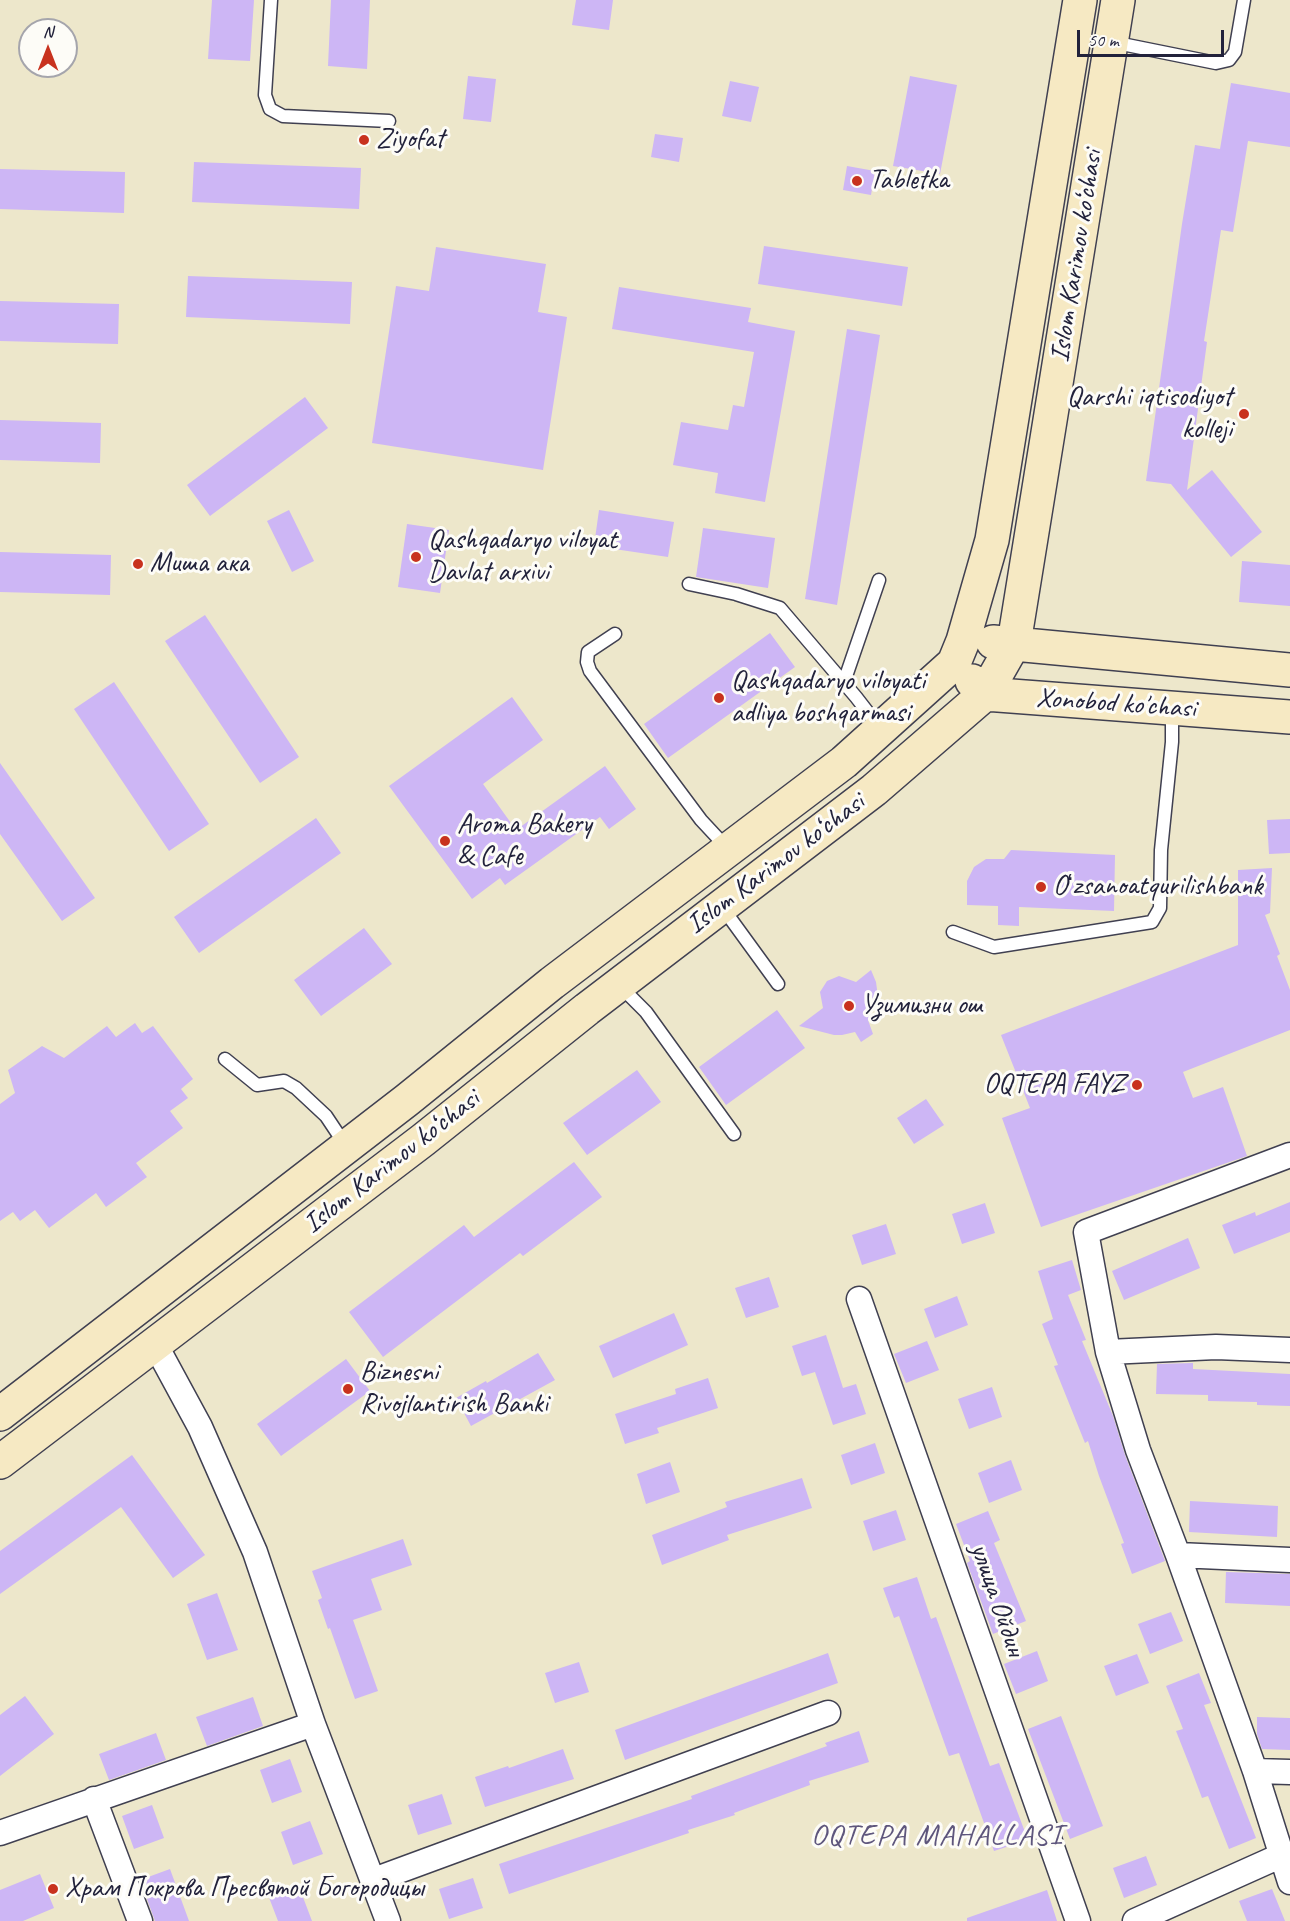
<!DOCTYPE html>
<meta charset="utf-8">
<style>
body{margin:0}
#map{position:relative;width:1290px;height:1921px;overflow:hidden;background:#ede7cb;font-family:Caveat,sans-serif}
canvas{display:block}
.north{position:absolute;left:18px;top:18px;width:60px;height:60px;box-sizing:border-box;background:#fdfcf7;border:2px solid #a5a5ac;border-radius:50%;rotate:0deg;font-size:16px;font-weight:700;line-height:24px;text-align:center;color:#22223b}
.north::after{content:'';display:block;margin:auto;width:21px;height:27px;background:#c8321e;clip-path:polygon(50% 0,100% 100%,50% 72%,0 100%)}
.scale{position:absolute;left:1077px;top:30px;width:147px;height:27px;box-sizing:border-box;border:3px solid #22223b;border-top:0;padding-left:8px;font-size:18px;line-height:21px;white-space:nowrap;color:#22223b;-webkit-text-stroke:4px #fdfcf7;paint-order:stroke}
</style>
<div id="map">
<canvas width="1290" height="1921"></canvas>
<div class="north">N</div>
<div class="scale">50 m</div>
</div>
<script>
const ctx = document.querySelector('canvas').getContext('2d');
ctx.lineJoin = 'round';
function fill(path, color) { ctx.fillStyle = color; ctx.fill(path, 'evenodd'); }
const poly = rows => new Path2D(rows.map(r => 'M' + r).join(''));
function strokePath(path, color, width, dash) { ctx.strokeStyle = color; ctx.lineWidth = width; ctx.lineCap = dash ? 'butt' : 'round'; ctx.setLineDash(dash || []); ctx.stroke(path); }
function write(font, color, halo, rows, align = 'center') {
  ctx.font = font + ' Caveat,sans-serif'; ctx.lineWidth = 6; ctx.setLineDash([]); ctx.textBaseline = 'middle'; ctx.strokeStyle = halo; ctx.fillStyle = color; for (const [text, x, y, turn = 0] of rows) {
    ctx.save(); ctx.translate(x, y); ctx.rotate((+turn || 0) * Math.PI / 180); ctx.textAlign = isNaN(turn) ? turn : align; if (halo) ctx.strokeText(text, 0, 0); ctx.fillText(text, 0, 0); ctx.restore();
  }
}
const building = poly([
 [212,0,254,0,250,61,208,59],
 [331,0,370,0,367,69,328,66],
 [576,0,613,0,609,30,572,25],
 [468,76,496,79,491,122,463,119],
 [910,76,957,85,940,174,893,166],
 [730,81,759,87,751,122,722,116],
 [1231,83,1290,93,1290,147,1248,141,1233,232,1221,230,1204,341,1207,342,1187,490,1212,470,1262,532,1231,557,1171,484,1146,481,1182,224,1195,145,1220,149],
 [655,134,683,138,679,162,651,157],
 [194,162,361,168,359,209,192,202],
 [847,166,875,171,871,195,843,190],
 [0,169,125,172,124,213,0,209],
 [764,246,908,267,902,306,758,284],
 [436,247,546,264,538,312,567,317,543,470,372,443,396,286,429,291],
 [188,276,352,282,350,324,186,317],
 [619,287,751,308,748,322,795,331,765,502,715,493,718,473,673,465,681,422,728,430,733,405,744,407,754,352,612,329],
 [0,301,119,304,118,344,0,341],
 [847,329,880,335,837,605,805,599],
 [305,397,328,428,210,516,187,485],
 [0,420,101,423,100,463,0,460],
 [289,510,314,561,292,572,267,521],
 [599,510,674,522,668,557,594,546],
 [407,524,449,530,440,593,398,587],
 [703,528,775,538,768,588,696,577],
 [0,552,111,555,110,595,0,592],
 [1242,561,1290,565,1290,606,1239,602],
 [205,615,299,757,260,783,165,641],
 [770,633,795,667,668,758,644,724],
 [114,682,209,824,169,851,74,709],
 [512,697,543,740,483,784,516,830,605,766,636,809,609,829,600,817,505,885,500,878,472,899,389,786],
 [0,763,95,898,62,921,0,834],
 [316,818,341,853,199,953,174,917],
 [1290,819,1290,853,1269,854,1267,820],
 [1011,850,1115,855,1114,911,1019,907,1019,926,998,925,998,906,967,905,967,881,974,867,986,859,1004,859],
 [1272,868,1270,913,1265,915,1280,954,1277,956,1290,990,1290,1030,1183,1072,1193,1098,1223,1087,1247,1156,1041,1227,1002,1118,1030,1108,1001,1035,1238,945,1238,870],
 [364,928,392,964,321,1016,294,980],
 [871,970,876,982,878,997,868,1020,873,1034,861,1042,855,1032,842,1035,834,1035,799,1026,823,1008,820,992,827,981,839,976,856,982],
 [777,1010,805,1048,726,1105,699,1067],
 [135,1023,142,1033,153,1026,193,1079,181,1089,188,1098,170,1111,183,1128,136,1163,147,1177,106,1207,96,1193,49,1228,35,1210,20,1221,13,1212,0,1221,0,1104,15,1093,8,1070,42,1046,64,1058,107,1026,116,1037],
 [637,1070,661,1102,587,1155,563,1123],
 [926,1099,944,1125,914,1144,897,1118],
 [574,1162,602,1197,523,1256,520,1253,383,1357,349,1312,464,1225,474,1237],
 [1290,1202,1290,1232,1234,1254,1222,1225,1255,1212,1256,1216],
 [985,1203,995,1233,962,1244,952,1214],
 [886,1224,896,1254,862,1265,852,1235],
 [1188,1238,1200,1268,1124,1300,1112,1271],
 [1072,1260,1081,1290,1068,1295,1086,1340,1082,1341,1113,1416,1125,1455,1165,1561,1132,1574,1121,1544,1124,1543,1099,1476,1088,1441,1085,1443,1054,1366,1058,1365,1042,1324,1053,1319,1038,1271],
 [769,1277,779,1307,746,1318,735,1288],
 [957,1296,968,1325,935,1338,924,1309],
 [674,1313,688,1345,613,1378,599,1346],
 [826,1335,843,1388,856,1384,866,1414,833,1425,815,1372,802,1376,792,1346],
 [927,1341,939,1370,906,1383,894,1354],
 [538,1353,555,1380,471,1426,456,1398,486,1381,487,1383],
 [346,1359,370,1391,281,1456,257,1424],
 [1193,1363,1193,1369,1290,1374,1290,1406,1257,1405,1257,1402,1208,1401,1208,1395,1156,1394,1157,1364],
 [708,1378,718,1408,657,1428,659,1433,625,1444,615,1414,676,1394,675,1389],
 [992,1387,1002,1417,969,1429,958,1399],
 [875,1443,885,1473,851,1485,841,1455],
 [132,1455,205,1555,173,1578,121,1507,0,1594,0,1551],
 [1011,1460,1022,1490,989,1503,978,1473],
 [670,1462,680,1492,646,1504,637,1474],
 [802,1478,812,1508,727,1535,729,1540,662,1565,652,1535,727,1507,725,1502],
 [1190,1501,1278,1506,1277,1537,1189,1532],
 [896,1510,906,1540,873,1551,863,1521],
 [988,1511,1000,1540,994,1543,1026,1621,993,1634,967,1563,970,1561,956,1524],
 [403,1539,412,1565,371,1579,382,1610,353,1620,378,1691,355,1699,330,1628,328,1629,318,1600,322,1598,312,1571],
 [1226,1572,1290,1574,1290,1606,1225,1603],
 [917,1577,931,1619,936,1617,990,1766,999,1763,1028,1840,994,1851,959,1753,949,1756,899,1616,894,1618,883,1588],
 [217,1593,238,1650,207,1660,187,1604],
 [1171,1612,1183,1641,1150,1654,1138,1624],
 [1037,1651,1048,1681,1016,1694,1004,1664],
 [828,1653,838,1683,625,1760,615,1730],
 [1137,1654,1149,1683,1116,1696,1104,1666],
 [579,1662,589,1692,555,1703,545,1673],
 [1199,1673,1211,1703,1204,1705,1256,1838,1229,1849,1208,1796,1202,1798,1191,1769,1176,1731,1183,1729,1166,1686],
 [25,1696,54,1734,0,1776,0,1715],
 [253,1697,263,1726,207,1746,196,1717],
 [1061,1716,1103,1826,1070,1839,1028,1729],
 [1257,1717,1290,1718,1290,1750,1262,1749,1257,1734],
 [859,1731,869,1762,809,1781,810,1785,734,1813,735,1815,688,1830,689,1833,509,1894,499,1864,692,1799,691,1796,827,1746,825,1743],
 [156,1733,166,1760,109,1780,99,1754],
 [563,1749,574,1779,485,1807,475,1777,508,1766,509,1768],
 [290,1759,302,1792,272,1803,260,1770],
 [442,1794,452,1824,418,1835,408,1805],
 [152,1805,164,1838,134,1849,122,1816],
 [310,1821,323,1854,293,1865,281,1832],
 [1146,1856,1157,1885,1124,1898,1113,1868],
 [170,1869,189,1921,155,1921,140,1880],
 [40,1874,54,1908,23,1921,0,1921,0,1890],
 [473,1878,483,1908,449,1919,439,1889],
 [298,1884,312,1921,278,1921,268,1895],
 [1272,1889,1285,1921,1247,1921,1239,1901],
 [1047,1890,1057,1921,967,1921,967,1918]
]);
const lane = poly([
 [271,0,265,95,270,109,283,116,389,121],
 [1112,42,1216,63,1229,60,1235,52,1244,0],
 [689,584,736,594,780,608,856,697,880,728],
 [615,634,588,652,587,662,590,671,701,820,728,849],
 [844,682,879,580],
 [722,907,778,984],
 [953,932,994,947,1152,922,1160,908,1161,850,1172,742,1172,709],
 [620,986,646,1012,734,1134],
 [225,1059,257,1085,284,1081,296,1088,326,1116,346,1146]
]);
const street = poly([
 [1290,1155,1086,1232,1108,1352,1138,1450,1178,1555,1255,1771,1290,1882],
 [859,1299,1078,1921],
 [155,1344,200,1427,255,1552,313,1724,388,1921],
 [1108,1352,1216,1347,1290,1350],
 [1178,1555,1290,1560],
 [1255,1771,1290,1772],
 [94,1799,140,1921],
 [0,1833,313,1724],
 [374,1880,828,1713],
 [1135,1921,1280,1856]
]);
const secondary = poly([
 [993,642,1290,670],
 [972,681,985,694,1290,717],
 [0,1414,407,1100,552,983,844,762,954,663,963,641,992,540,1080,0],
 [0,1462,423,1140,587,1009,874,790,985,694,1014,643,1118,0]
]);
const markers = [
 [364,140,6,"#c8321e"],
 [857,181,6,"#c8321e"],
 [1244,414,6,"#c8321e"],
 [416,557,6,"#c8321e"],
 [138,564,6,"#c8321e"],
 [719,698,6,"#c8321e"],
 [445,841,6,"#c8321e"],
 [1041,887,6,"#c8321e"],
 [849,1006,6,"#c8321e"],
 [1137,1085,6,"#c8321e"],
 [348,1389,6,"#c8321e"],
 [53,1889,6,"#c8321e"]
];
const poiNames = [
 ["Ziyofat",376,140],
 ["Tabletka",869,181],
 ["Qarshi iqtisodiyot",1232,398,"right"],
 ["kolleji",1232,430,"right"],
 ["Qashqadaryo viloyat",428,541],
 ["Davlat arxivi",428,573],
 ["Миша ака",150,564],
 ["Qashqadaryo viloyati",731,682],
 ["adliya boshqarmasi",731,714],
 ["Aroma Bakery",457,825],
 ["& Cafe",457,857],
 ["Oʻzsanoatqurilishbank",1053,887],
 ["Узимизни ош",861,1006],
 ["OQTEPA FAYZ",1125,1085,"right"],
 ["Biznesni",360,1373],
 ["Rivojlantirish Banki",360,1405],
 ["Храм Покрова Пресвятой Богородицы",65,1889]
];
const streetNames = [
 ["Islom Karimov ko‘chasi",1077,256,-81],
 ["Xonobod ko'chasi",1116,704,4],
 ["Islom Karimov ko‘chasi",776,864,-37],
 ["Islom Karimov ko‘chasi",392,1162,-38],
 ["улица Ойдин",997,1600,71]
];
const neighbourhoodNames = [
 ["OQTEPA MAHALLASI",937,1836]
];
fill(building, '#cdb6f5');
strokePath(lane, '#404051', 15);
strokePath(street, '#404051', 27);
strokePath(secondary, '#404051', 36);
strokePath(lane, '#fff', 12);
strokePath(street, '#fff', 24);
strokePath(secondary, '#f6e9c3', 33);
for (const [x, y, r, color] of markers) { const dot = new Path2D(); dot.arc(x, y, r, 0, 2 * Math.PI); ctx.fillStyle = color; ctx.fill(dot); strokePath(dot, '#fdfcf7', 2); }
write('28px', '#22223b', '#fdfcf7', poiNames, 'left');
write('28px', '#22223b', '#fdfcf7', streetNames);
ctx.letterSpacing = '1.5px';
write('30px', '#5e567c', '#fdfcf7', neighbourhoodNames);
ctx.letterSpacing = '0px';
</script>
